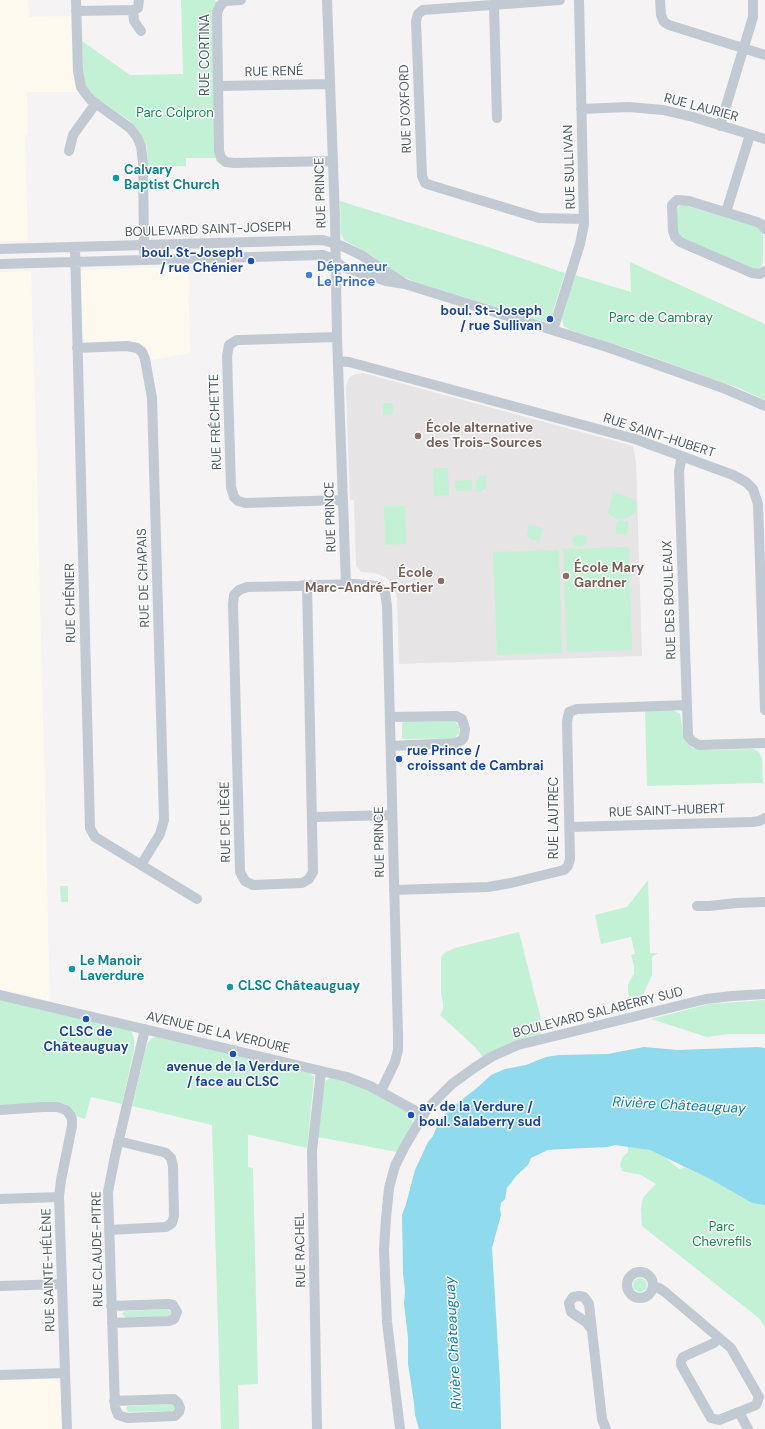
<!DOCTYPE html>
<meta charset="utf-8">
<style>
body{margin:0}
canvas{display:block;background:#f5f3f3}
</style>
<canvas width="765" height="1429"></canvas>
<script>
const ctx = document.querySelector('canvas').getContext('2d');
ctx.lineJoin = 'round';
function fill(path, color) { ctx.fillStyle = color; ctx.fill(path, 'evenodd'); }
const poly = rows => new Path2D(rows.map(r => 'M' + r).join(''));
function strokePath(path, color, width, dash) { ctx.strokeStyle = color; ctx.lineWidth = width; ctx.lineCap = dash ? 'butt' : 'round'; ctx.setLineDash(dash || []); ctx.stroke(path); }
function write(font, color, halo, rows, align = 'center') {
  ctx.font = font + ' "DM Sans",sans-serif'; ctx.lineWidth = 3; ctx.setLineDash([]); ctx.textBaseline = 'middle'; ctx.strokeStyle = halo; ctx.fillStyle = color; for (const [text, x, y, turn = 0] of rows) {
    ctx.save(); ctx.translate(x, y); ctx.rotate((+turn || 0) * Math.PI / 180); ctx.textAlign = isNaN(turn) ? turn : align; if (halo) ctx.strokeText(text, 0, 0); ctx.fillText(text, 0, 0); ctx.restore();
  }
}
const commercial = poly([
 [0,0,28,0,29,17,71,16,73,68,75,86,78,92,27,92,28,135,25,135,28,241,0,241],
 [188,266,190,353,152,360,146,348,136,342,130,341,89,342,84,339,82,336,80,274,83,270],
 [31,271,35,398,50,1001,0,989,0,272],
 [52,1379,58,1381,61,1387,63,1429,0,1429,0,1380]
]);
const education = poly([
 [363,373,633,446,636,462,642,656,399,664,397,598,394,588,392,583,385,577,375,573,361,572,356,565,354,500,350,500,346,387,348,380,350,377,357,374]
]);
const green = poly([
 [181,0,214,0,217,2,216,158,186,158,186,166,148,167,147,146,140,132,130,121,95,97,85,84,83,76,82,41,130,75,183,74],
 [340,201,488,247,565,273,551,317,545,321,538,320,416,282,394,273,373,256,344,240,341,233],
 [684,205,757,227,762,231,763,235,763,262,761,267,757,270,683,239,678,234,676,211,679,206],
 [630,262,765,324,765,400,741,389,627,348,570,330,564,326,562,319,575,275,631,292],
 [383,403,393,403,393,414,383,415],
 [433,468,448,468,449,495,434,496],
 [486,475,486,489,483,489,480,493,476,491,476,480,479,479,479,476],
 [472,480,472,490,456,491,455,481],
 [613,492,631,498,636,501,637,511,625,519,617,519,608,513],
 [384,506,405,506,406,544,385,545],
 [619,520,628,522,629,525,626,535,616,534,616,525],
 [529,525,541,527,543,529,539,541,530,539,527,535],
 [576,535,584,535,587,538,585,545,580,547,574,545,572,539],
 [629,547,632,650,567,652,563,549],
 [559,550,562,653,497,655,493,552],
 [673,710,680,714,684,738,687,743,692,748,702,750,753,749,759,752,762,759,763,783,647,786,645,711],
 [452,720,455,721,459,727,459,733,455,738,404,739,402,738,402,723,403,723,403,721],
 [648,880,650,953,658,953,652,957,652,975,644,993,642,1005,641,1006,637,1006,630,998,628,992,628,984,634,974,634,966,631,955,635,954,631,937,601,944,595,915,627,907],
 [60,886,68,886,68,902,61,902],
 [519,932,541,1019,541,1035,483,1057,475,1047,440,1015,443,1009,443,1003,441,994,441,957,444,953,455,948],
 [0,999,131,1030,134,1038,134,1050,122,1104,91,1097,85,1119,76,1116,67,1105,57,1102,0,1106],
 [765,1000,765,1034,729,1034,707,1037,651,1019,709,1004],
 [156,1037,310,1073,314,1077,307,1148,246,1134,248,1135,248,1167,253,1168,258,1384,238,1385,239,1429,221,1429,212,1125,132,1106,147,1044,152,1038],
 [331,1078,359,1085,409,1112,413,1124,397,1152,318,1137,324,1084,325,1081],
 [628,1146,650,1150,665,1157,679,1169,684,1168,682,1166,710,1179,752,1203,765,1205,765,1328,760,1319,642,1226,641,1208,643,1198,648,1192,656,1184,641,1175,622,1171,620,1164,623,1157,628,1152],
 '633 1285a7 7 0 1 1 14 0a7 7 0 1 1-14 0Z',
 [167,1309,171,1312,170,1315,168,1316,126,1318,122,1314,125,1311],
 [172,1404,175,1407,174,1410,171,1411,128,1412,126,1409,127,1406,129,1406]
]);
const water = poly([
 [644,1047,678,1050,758,1047,765,1048,765,1205,752,1203,710,1179,650,1150,615,1145,608,1147,564,1149,548,1150,531,1158,528,1165,516,1176,507,1188,505,1199,501,1203,500,1209,501,1215,492,1248,500,1382,501,1429,419,1429,415,1415,414,1403,408,1364,408,1338,404,1304,405,1291,403,1274,402,1215,406,1204,415,1170,428,1142,433,1136,440,1119,449,1110,478,1087,491,1075,505,1069,526,1065,546,1057,559,1055,608,1054]
]);
const minor = poly([
 [76,0,78,71,81,87,86,94,91,100,130,128,137,137,141,146,143,163,144,252],
 [241,0,225,1,220,6,217,13,219,151,221,158,226,162,234,163,333,161],
 [327,0,335,218,337,337,346,585],
 [560,0,423,10,418,14,416,21,422,176,425,183,430,185,539,218,584,219],
 [660,0,661,15,664,22,669,25,765,55],
 [494,5,497,118],
 [133,10,134,21,141,31],
 [76,11,133,10,138,8,139,0],
 [219,86,330,84],
 [581,109,629,107,663,110,693,117,765,139],
 [720,126,753,17,753,0],
 [69,151,73,135,96,103],
 [726,212,750,135],
 [765,229,761,224,757,222,689,201,677,200,672,205,673,231,675,237,680,242,752,273,760,274,765,271],
 [75,247,90,828,95,837,197,899],
 [0,249,323,240,342,246,361,255,402,282],
 [0,264,323,255,331,258,343,267,386,281,405,284,610,348,723,388,765,406],
 [553,330,580,244,584,224,579,0],
 [337,337,241,340,237,340,229,345,227,356,231,487,234,497,238,501,245,503,343,500],
 [77,348,127,346,137,348,142,352,145,359,152,398,164,820,160,834,141,865],
 [338,361,349,362,635,439,733,475,746,482,753,489,758,504,765,710],
 [682,456,679,471,688,736,692,741,699,745,765,743],
 [307,585,313,872,309,879,302,883,253,885,245,881,240,872,233,604,234,595,239,590,247,587,299,586,307,585,319,585,354,584,377,586,385,592,387,606,398,1035,398,1050,395,1062,381,1091],
 [390,717,456,716,462,719,465,729,464,737,462,740,456,743,391,746],
 [313,817,392,815],
 [570,827,752,822,759,821,765,818],
 [394,890,488,887,511,883,564,870,568,866,570,859,567,722,569,712,577,709,687,705],
 [697,906,709,906,737,903,765,902],
 [0,995,347,1077,370,1086,423,1115],
 [0,1110,43,1107,57,1107,66,1110,70,1115,72,1119,72,1126,61,1180,59,1197,67,1429],
 [0,1199,59,1197],
 [109,1230,166,1227,172,1223,174,1216,173,1166,171,1158,166,1153,163,1152,118,1141],
 '627 1285a13 13 0 1 1 26 0a13 13 0 1 1-26 0Z',
 [0,1286,62,1284],
 [653,1287,659,1288,665,1292,731,1348,759,1397,756,1405,739,1412,748,1429],
 [111,1306,168,1304,173,1305,177,1312,174,1319,169,1321,112,1323],
 [592,1330,586,1322,571,1312,569,1303,573,1297,579,1296,584,1297,589,1304,602,1419,606,1429],
 [719,1338,714,1343,683,1357,681,1361,681,1365,711,1418,719,1420,739,1412],
 [0,1375,65,1373],
 [114,1401,174,1399,178,1403,180,1408,179,1412,175,1416,127,1418,118,1415,115,1407,108,1192,115,1156,145,1029],
 [317,1429,312,1151,321,1071],
 [400,1429,387,1322,384,1250,386,1218,389,1188,395,1166,405,1146,427,1109,452,1084,474,1068,493,1056,518,1045,706,999,732,996,765,994]
]);
const markers = [
 [116,178,4,"#0f9aa8"],
 [251,261,4,"#1a4fb4"],
 [309,275,4,"#3f7fe0"],
 [550,319,4,"#1a4fb4"],
 [418,436,4,"#8d6e63"],
 [566,576,4,"#8d6e63"],
 [441,581,4,"#8d6e63"],
 [399,759,4,"#1a4fb4"],
 [72,969,4,"#0f9aa8"],
 [230,987,4,"#0f9aa8"],
 [86,1019,4,"#1a4fb4"],
 [233,1054,4,"#1a4fb4"],
 [411,1115,4,"#1a4fb4"]
];
const streetNames = [
 ["RUE CORTINA",206,55,-90],
 ["RUE RENÉ",274,72,-1],
 ["RUE LAURIER",701,108,15],
 ["RUE D'OXFORD",406,109,-92],
 ["RUE SULLIVAN",570,167,-92],
 ["RUE PRINCE",321,193,-92],
 ["BOULEVARD SAINT-JOSEPH",208,230,-2],
 ["RUE FRÉCHETTE",216,422,-92],
 ["RUE SAINT-HUBERT",659,436,18],
 ["RUE PRINCE",331,517,-92],
 ["RUE DE CHAPAIS",144,578,-92],
 ["RUE DES BOULEAUX",670,600,-92],
 ["RUE CHÉNIER",71,603,-91],
 ["RUE SAINT-HUBERT",667,811,-2],
 ["RUE LAUTREC",555,818,-90],
 ["RUE DE LIÈGE",226,822,-91],
 ["RUE PRINCE",380,842,-91],
 ["BOULEVARD SALABERRY SUD",598,1013,-14],
 ["AVENUE DE LA VERDURE",218,1033,13],
 ["RUE CLAUDE-PITRE",98,1249,-91],
 ["RUE RACHEL",301,1250,-91],
 ["RUE SAINTE-HÉLÈNE",49,1270,-92]
];
const parkNames = [
 ["Parc Colpron",175,114],
 ["Parc de Cambray",661,319],
 ["Parc",722,1228],
 ["Chevrefils",722,1243]
];
const cultureNames = [
 ["Calvary",124,171],
 ["Baptist Church",124,186],
 ["Le Manoir",80,962],
 ["Laverdure",80,977],
 ["CLSC Châteauguay",238,987]
];
const transitNames = [
 ["boul. St-Joseph",243,254],
 ["/ rue Chénier",243,269],
 ["boul. St-Joseph",542,312],
 ["/ rue Sullivan",542,327],
 ["rue Prince /",407,752,"left"],
 ["croissant de Cambrai",407,767,"left"],
 ["CLSC de",86,1033,"center"],
 ["Châteauguay",86,1048,"center"],
 ["avenue de la Verdure",233,1068,"center"],
 ["/ face au CLSC",233,1083,"center"],
 ["av. de la Verdure /",419,1108,"left"],
 ["boul. Salaberry sud",419,1123,"left"]
];
const shopNames = [
 ["Dépanneur",317,268],
 ["Le Prince",317,283]
];
const educationNames = [
 ["École alternative",426,429],
 ["des Trois-Sources",426,444],
 ["École Mary",574,569],
 ["Gardner",574,584],
 ["École",433,574,"right"],
 ["Marc-André-Fortier",433,589,"right"]
];
const waterNames = [
 ["Rivière Châteauguay",679,1106,3],
 ["Rivière Châteauguay",454,1343,-93]
];
fill(commercial, '#fdf9ef');
fill(education, '#e6e4e5');
fill(green, '#c3f1d5');
fill(water, '#90daee');
strokePath(minor, '#c1cad2', 10);
for (const [x, y, r, color] of markers) { const dot = new Path2D(); dot.arc(x, y, r, 0, 2 * Math.PI); ctx.fillStyle = color; ctx.fill(dot); strokePath(dot, '#fff', 1.5); }
write('13px', '#4a5661', '#fff', streetNames);
write('13px', '#17864f', '#fff', parkNames);
write('bold 13px', '#0d838f', '#fff', cultureNames, 'left');
write('bold 13px', '#164399', '#fff', transitNames, 'right');
write('bold 13px', '#366cbe', '#fff', shopNames, 'left');
write('bold 13px', '#785e54', '#fff', educationNames, 'left');
write('italic 14px', '#0c7c9b', '#fff', waterNames);
</script>
